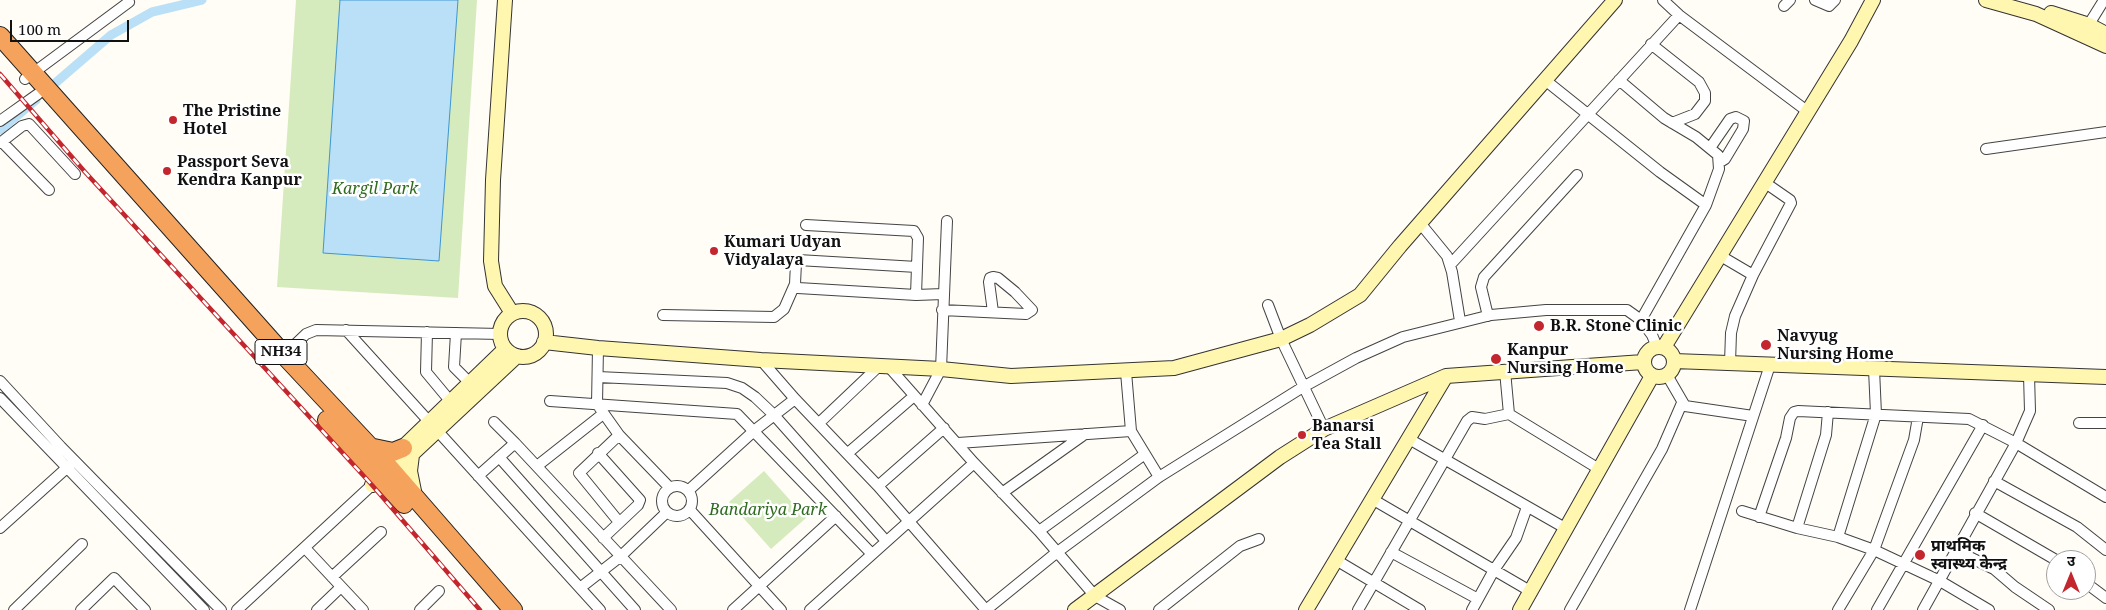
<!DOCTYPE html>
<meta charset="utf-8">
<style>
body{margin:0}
#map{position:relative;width:2106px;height:610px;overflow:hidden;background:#fffdf5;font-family:"Noto Serif","Noto Sans Devanagari",serif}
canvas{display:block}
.north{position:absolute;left:2046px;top:550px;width:50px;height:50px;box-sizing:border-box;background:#fff;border:1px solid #a0a0a0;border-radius:50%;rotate:0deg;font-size:14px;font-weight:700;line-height:20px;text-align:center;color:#111}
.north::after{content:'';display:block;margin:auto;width:18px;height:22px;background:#c4262e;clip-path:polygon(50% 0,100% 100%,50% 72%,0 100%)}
.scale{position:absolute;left:10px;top:20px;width:119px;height:22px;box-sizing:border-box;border:2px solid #111;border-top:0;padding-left:6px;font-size:15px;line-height:18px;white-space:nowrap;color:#111;-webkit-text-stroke:4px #fff;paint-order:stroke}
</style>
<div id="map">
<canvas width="2106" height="610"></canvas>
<div class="north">उ</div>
<div class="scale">100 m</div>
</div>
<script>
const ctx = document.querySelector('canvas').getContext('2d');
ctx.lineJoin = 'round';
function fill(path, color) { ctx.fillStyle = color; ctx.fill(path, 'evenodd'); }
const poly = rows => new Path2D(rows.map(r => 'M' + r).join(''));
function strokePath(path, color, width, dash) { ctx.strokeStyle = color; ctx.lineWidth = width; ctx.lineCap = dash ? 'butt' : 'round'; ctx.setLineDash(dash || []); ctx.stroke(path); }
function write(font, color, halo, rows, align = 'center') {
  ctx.font = font + ' "Noto Serif","Noto Sans Devanagari",serif'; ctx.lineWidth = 5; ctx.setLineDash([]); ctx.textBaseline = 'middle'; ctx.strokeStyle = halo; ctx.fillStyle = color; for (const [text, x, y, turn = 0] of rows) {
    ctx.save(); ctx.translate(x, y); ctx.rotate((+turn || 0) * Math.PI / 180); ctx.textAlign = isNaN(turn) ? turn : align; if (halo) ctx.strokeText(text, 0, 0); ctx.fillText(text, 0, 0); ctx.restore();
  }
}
const green = poly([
 [296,0,477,0,458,298,277,287],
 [764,471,806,518,771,549,729,502]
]);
const water = poly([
 [340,0,458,0,439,261,323,253,340,0]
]);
const canal = poly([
 [46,91,111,35,152,12,202,0],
 [0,130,36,100]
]);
const street = poly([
 [1663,0,1679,15,1807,111],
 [1815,0,1829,6,1835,0],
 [1784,6,1790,0],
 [2086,29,2104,0],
 [1651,44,1699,82,1705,93,1705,101,1695,114,1672,123],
 [25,79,129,2,128,0],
 [1545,80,1660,172,1706,205,1641,320],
 [1619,80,1664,118,1696,137,1718,155,1719,169,1706,205],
 [0,121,38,94],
 [2,142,49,190],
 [0,143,22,126,29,124,75,174],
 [1710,148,1730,119,1736,117,1744,121,1743,129,1725,159,1720,162],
 [1986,149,2106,132],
 [1420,223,1447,256,1452,272,1460,321],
 [806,225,914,231,918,238,916,295,798,288,795,284,796,263,798,260,917,267],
 [1719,255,1753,275],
 [1450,265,1679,15],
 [916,295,943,294],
 [1268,305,1281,339,1324,429],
 [942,310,1026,314,1032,310,1015,292,998,278,993,277,990,278,989,282,993,312],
 [663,315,774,317,784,309,795,284],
 [1488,316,1481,287,1484,277,1577,175],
 [346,330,600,610],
 [427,332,426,372,451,402],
 [456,333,454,367,473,386],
 [598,348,597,404,619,435,670,488],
 [284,355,306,334,316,330,500,334],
 [761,360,795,399,878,486,986,610],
 [1730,363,1731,333,1735,316,1753,275,1791,203,1790,200,1764,182],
 [889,367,974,463,1039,531,1095,596,1120,610],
 [1505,371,1509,414,1599,469],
 [1126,372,1131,431,1159,477],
 [1667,375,1685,406,1753,416],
 [598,377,727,383,742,388,755,397,774,415,886,541],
 [0,381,61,447,221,610],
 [0,398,204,610],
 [550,401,737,414,871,553],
 [922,405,941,369,947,221],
 [494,422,515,443],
 [819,423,879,366],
 [2079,423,2106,423],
 [1409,439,1565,528],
 [958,443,1131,431],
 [598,453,640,500,638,505,603,538],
 [848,453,914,396],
 [499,457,635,610],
 [537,466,603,414],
 [478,476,515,443,671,610],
 [1994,481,2077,527,2106,550],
 [878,486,944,428],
 '662 501a15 15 0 1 1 30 0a15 15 0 1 1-30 0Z',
 [689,490,755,430,795,399],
 [1002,493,1085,434],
 [1372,499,1530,591],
 [690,510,781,610],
 [1742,511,1797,528,1838,537,1874,550,1940,581,1989,610],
 [1975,513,2056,560],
 [1759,517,1786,438,1790,418,1794,412,1798,411,1969,419,2016,443,2106,497],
 [619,522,579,473,619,435],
 [0,528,70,465],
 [1797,528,1826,435,1828,412],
 [1039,531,1145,454],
 [1838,537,1876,414,1874,369],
 [305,548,363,610],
 [1955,550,1994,569,2015,587,2049,610],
 [1391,552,1478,599],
 [1336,560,1420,610],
 [332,577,381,532],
 [2086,583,2106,598],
 [580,588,621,556,667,512],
 [14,610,82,544],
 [81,610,114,578,145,610],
 [237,610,372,485],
 [317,610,341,587],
 [420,610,439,591],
 [733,610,836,516],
 [810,610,974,463],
 [986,610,1056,553,1159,477,1303,387,1356,358,1403,337,1491,315,1546,310,1627,310,1641,320,1652,335,1657,347],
 [1159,610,1240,546,1259,539],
 [1358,610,1467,421,1472,417,1485,419,1509,414],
 [1472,610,1494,570,1516,538,1527,507],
 [1570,610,1662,449,1682,403],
 [1690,610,1770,365],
 [1838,610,1874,550,1914,440,1918,417],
 [1877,610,1983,425],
 [1923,610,2016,443,2030,411,2029,375]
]);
const secondary = poly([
 [505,0,493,180,491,261,495,286,512,313],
 [1986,0,2036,14,2106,46],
 [2051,13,2089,25,2106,34],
 '500 334a23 23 0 1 1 46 0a23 23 0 1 1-46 0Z',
 [544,342,598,348,761,360,941,369,1011,376,1174,368,1281,339,1310,325,1360,295,1400,246,1615,0],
 '1644 362a15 15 0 1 1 30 0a15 15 0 1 1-30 0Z',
 [1664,347,1851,41,1873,0],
 [1674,361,2106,377],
 [396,454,505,349],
 [412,455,410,471,415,496],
 [372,485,384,480,393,472,517,356],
 [1075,610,1280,457,1324,429,1446,376,1643,362],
 [1306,610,1446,376],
 [1520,610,1652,376]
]);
const highway = poly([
 [0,36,284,355,386,464,513,610],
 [327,420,404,504],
 [369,447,393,452,403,448]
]);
const rail = poly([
 [0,74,85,172,372,485,480,610]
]);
const markers = [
 [173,120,5,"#c4262e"],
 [167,171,5,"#c4262e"],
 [714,251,5,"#c4262e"],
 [1539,326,6,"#c4262e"],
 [1766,345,6,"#c4262e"],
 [1496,359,6,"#c4262e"],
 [1302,435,5,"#c4262e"],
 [1920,555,6,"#c4262e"]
];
const shields = [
 [281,352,52]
];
const shieldNames = [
 ["NH34",281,352]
];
const poiNames = [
 ["The Pristine",183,111],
 ["Hotel",183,129],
 ["Passport Seva",177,162],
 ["Kendra Kanpur",177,180],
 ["Kumari Udyan",724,242],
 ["Vidyalaya",724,260],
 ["B.R. Stone Clinic",1550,326],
 ["Navyug",1777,336],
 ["Nursing Home",1777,354],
 ["Kanpur",1507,350],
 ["Nursing Home",1507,368],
 ["Banarsi",1312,426],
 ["Tea Stall",1312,444],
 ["प्राथमिक",1931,546],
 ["स्वास्थ्य केन्द्र",1931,564]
];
const parkNames = [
 ["Kargil Park",375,189],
 ["Bandariya Park",768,510]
];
fill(green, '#d5ebbd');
fill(water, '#b9e0f7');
strokePath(water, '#3f96cf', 1);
strokePath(canal, '#b9e0f7', 9);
strokePath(street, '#444', 12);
strokePath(secondary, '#333', 16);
strokePath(highway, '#222', 20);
strokePath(street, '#fff', 10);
strokePath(secondary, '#fff6b0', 14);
strokePath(highway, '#f5a25d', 18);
strokePath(rail, '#c4262e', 4.5);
strokePath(rail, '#fff', 2.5, [8]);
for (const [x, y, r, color] of markers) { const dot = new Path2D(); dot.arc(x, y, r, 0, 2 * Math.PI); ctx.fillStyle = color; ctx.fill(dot); strokePath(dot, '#fff', 2); }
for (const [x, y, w] of shields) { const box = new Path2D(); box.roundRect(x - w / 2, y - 12.5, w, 25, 4); ctx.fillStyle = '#fff'; ctx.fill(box); strokePath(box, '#111', 1); }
write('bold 15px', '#111', null, shieldNames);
write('bold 16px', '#111', '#fff', poiNames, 'left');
write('italic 16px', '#2f6b1f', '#fff', parkNames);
</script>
